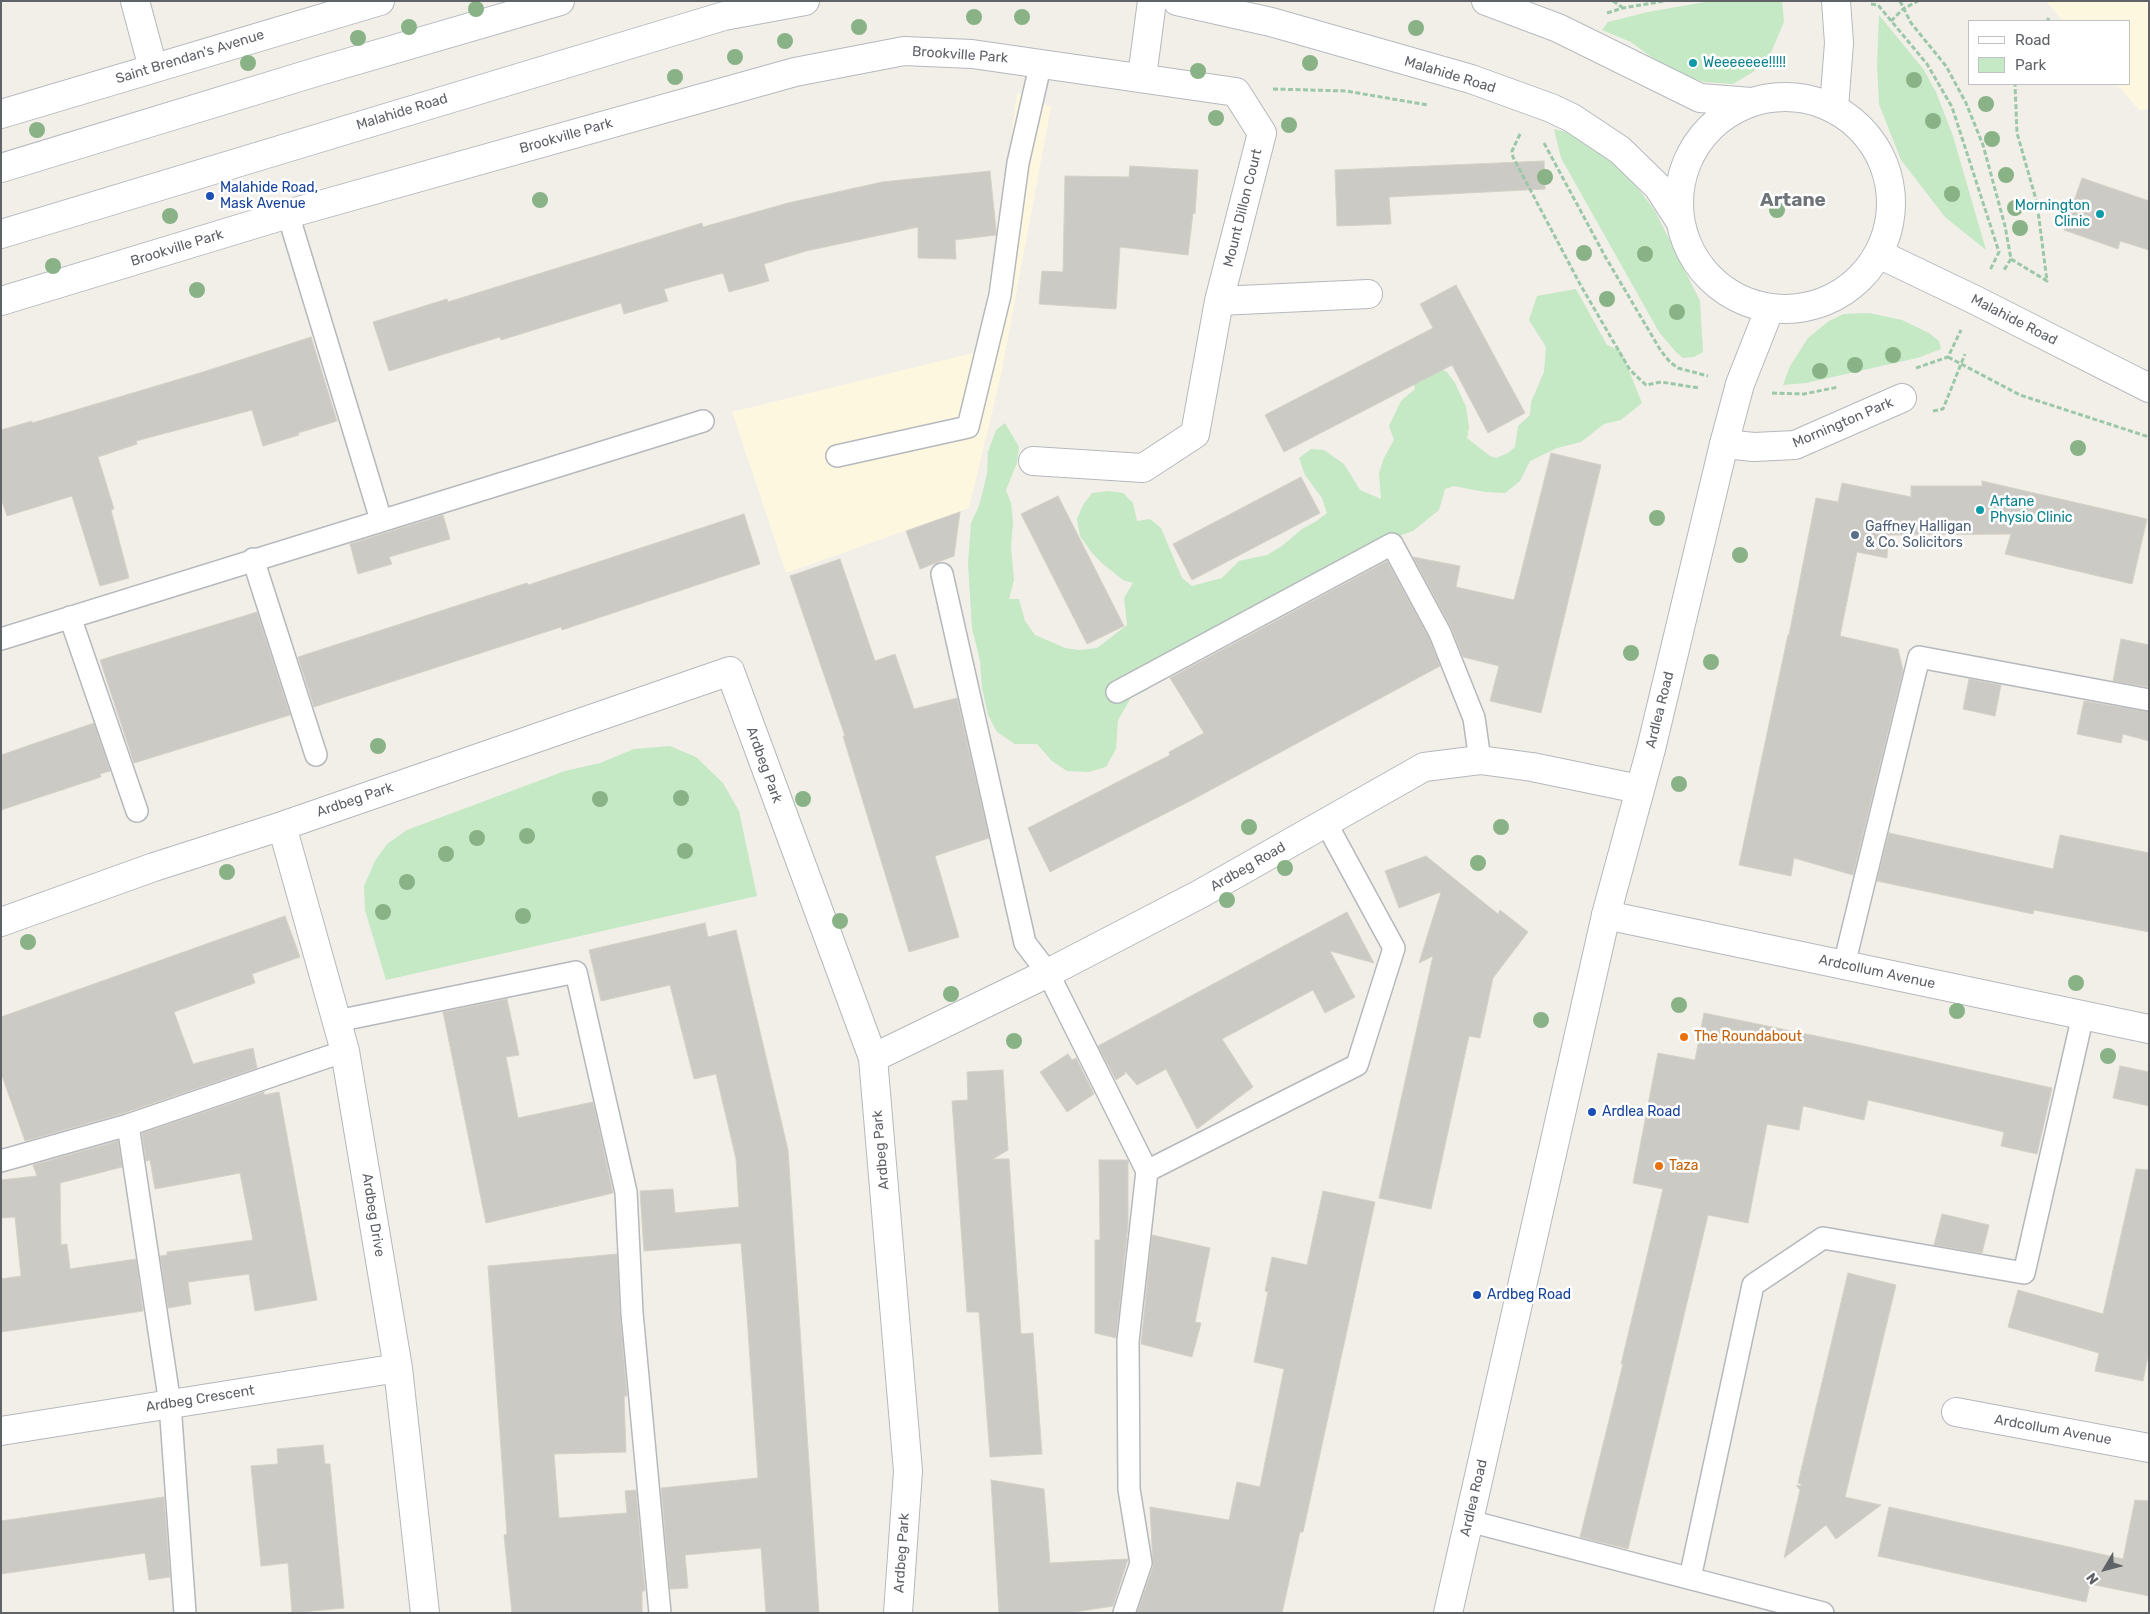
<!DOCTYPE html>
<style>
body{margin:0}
#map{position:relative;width:2150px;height:1614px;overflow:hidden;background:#f1efe8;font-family:Rubik,sans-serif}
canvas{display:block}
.frame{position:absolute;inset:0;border:2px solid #5f6368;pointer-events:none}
.legend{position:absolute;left:1968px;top:20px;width:162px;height:65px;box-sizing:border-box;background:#fff;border:1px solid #bfc1c3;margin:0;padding:6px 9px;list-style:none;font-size:15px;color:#5f6368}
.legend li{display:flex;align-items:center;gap:10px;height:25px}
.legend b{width:25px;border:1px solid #bfc1c3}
.north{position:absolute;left:2080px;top:1544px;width:50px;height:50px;-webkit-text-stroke:4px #fff;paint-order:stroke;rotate:233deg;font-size:14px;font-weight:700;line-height:20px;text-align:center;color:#5f6368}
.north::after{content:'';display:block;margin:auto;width:18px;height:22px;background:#5f6368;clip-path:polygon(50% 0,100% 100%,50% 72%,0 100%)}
</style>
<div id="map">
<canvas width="2150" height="1614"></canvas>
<div class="frame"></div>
<ul class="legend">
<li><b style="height:6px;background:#fff"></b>Road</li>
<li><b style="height:14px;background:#c5e8c5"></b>Park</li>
</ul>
<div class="north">N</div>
</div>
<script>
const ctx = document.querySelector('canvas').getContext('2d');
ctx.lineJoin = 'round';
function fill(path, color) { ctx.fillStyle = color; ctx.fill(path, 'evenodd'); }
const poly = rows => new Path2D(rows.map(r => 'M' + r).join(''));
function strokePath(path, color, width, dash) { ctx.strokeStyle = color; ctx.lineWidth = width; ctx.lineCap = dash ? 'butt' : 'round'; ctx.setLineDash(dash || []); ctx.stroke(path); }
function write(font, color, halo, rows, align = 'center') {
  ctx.font = font + ' Rubik,sans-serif'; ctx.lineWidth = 5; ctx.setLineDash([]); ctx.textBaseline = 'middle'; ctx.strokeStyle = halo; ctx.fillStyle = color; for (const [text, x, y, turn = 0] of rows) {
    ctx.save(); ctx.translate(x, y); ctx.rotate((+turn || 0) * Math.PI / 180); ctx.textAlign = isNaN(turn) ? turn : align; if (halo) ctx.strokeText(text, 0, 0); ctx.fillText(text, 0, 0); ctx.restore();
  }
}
const commercial = poly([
 [2046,1,2149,1,2149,109,2139,110,2117,84,2129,84,2129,21,2063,21],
 [1017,93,1051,107,1001,375,969,508,786,573,732,412,977,352,999,229]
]);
const green = poly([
 [1711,1,1782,1,1784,22,1770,55,1753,72,1733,84,1705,82,1684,76,1650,56,1631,42,1602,30,1608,22,1648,12],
 [1879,15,1924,70,1936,92,1953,136,1986,250,1945,217,1901,160,1879,104,1877,65],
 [1554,129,1570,133,1621,166,1655,211,1700,301,1703,352,1694,357,1683,358,1676,352,1659,332,1561,158],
 [1576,289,1607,345,1621,351,1642,403,1621,420,1604,424,1581,442,1557,448,1530,461,1520,481,1505,493,1485,492,1454,486,1445,489,1439,510,1413,531,1379,543,1203,636,1147,690,1131,698,1118,720,1116,749,1106,767,1088,772,1067,771,1052,761,1037,744,1015,744,997,732,988,715,982,688,980,661,972,628,968,564,971,523,979,506,987,474,988,452,996,430,1005,423,1019,447,1017,463,1006,490,1011,503,1013,522,1011,547,1014,580,1009,599,1019,599,1025,621,1035,635,1065,648,1079,650,1097,648,1127,625,1124,598,1133,583,1123,580,1103,564,1092,553,1080,536,1077,519,1083,505,1092,493,1109,491,1123,493,1133,503,1137,521,1150,519,1161,528,1182,578,1192,586,1222,578,1239,561,1267,555,1282,546,1302,529,1315,522,1327,513,1322,498,1305,475,1299,458,1311,449,1324,450,1344,464,1360,490,1381,499,1379,473,1384,458,1394,440,1389,426,1401,401,1415,389,1412,376,1436,366,1447,372,1455,383,1466,407,1469,427,1467,438,1490,456,1496,458,1508,453,1515,447,1518,426,1530,415,1531,402,1544,372,1546,347,1529,320,1537,296],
 [1869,313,1902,320,1929,333,1939,341,1941,349,1917,358,1806,383,1783,385,1790,366,1808,338,1829,321,1844,314],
 [670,746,696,757,723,783,739,811,757,896,386,980,365,910,364,886,375,861,387,844,407,830,565,771,600,763,634,749]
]);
const building = poly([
 [1544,161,1545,189,1389,197,1391,224,1337,226,1335,170,1544,161],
 [1130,166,1198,170,1195,214,1193,213,1188,255,1120,247,1116,309,1039,304,1042,271,1063,272,1065,176,1129,177,1130,166],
 [990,171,996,229,996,235,955,240,956,259,918,258,918,227,806,251,764,264,769,281,729,292,723,273,664,289,668,301,624,314,621,303,501,340,500,337,389,371,373,322,447,299,448,302,702,223,703,227,788,203,882,182,990,171],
 [2082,178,2149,201,2149,250,2120,241,2118,249,2064,230,2082,178],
 [1456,285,1525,413,1488,433,1452,365,1284,452,1265,415,1433,328,1420,304,1456,285],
 [311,337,337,421,298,433,299,435,263,446,252,410,136,441,137,444,98,457,114,509,111,510,129,578,100,586,72,496,7,516,1,498,1,430,32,421,32,423,203,372,311,337],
 [1551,453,1601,465,1541,713,1490,701,1499,666,1463,657,1451,627,1413,557,1460,566,1456,587,1514,600,1551,453],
 [1301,477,1320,513,1192,580,1173,544,1301,477],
 [1982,481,2147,519,2132,584,2005,554,2011,534,1888,535,1887,558,1857,552,1840,636,1898,649,1903,670,1853,875,1794,858,1791,876,1739,865,1788,635,1789,635,1816,498,1838,502,1842,483,1911,497,1911,486,1982,486,1982,481],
 [1058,496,1124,626,1087,644,1021,514,1058,496],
 [960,512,954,556,920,569,906,531,960,512],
 [744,514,760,564,562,630,561,627,314,707,298,657,527,583,528,585,744,514],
 [443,515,450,539,389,557,392,564,358,574,350,544,443,515],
 [840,559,875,661,895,654,914,709,957,698,989,838,935,856,959,937,909,952,843,736,845,736,790,576,840,559],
 [1387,561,1429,638,1440,666,1192,800,1050,872,1028,828,1170,755,1169,752,1204,733,1170,678,1387,561],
 [257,612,290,715,134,763,100,660,257,612],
 [2121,639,2149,645,2149,687,2113,681,2121,639],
 [1969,679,2001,685,1995,716,1963,709,1969,679],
 [2084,701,2149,712,2149,741,2123,734,2121,743,2077,734,2084,701],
 [94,723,110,771,100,774,101,777,1,810,1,755,94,723],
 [1889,833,2053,869,2060,835,2149,853,2149,932,2034,910,2033,914,1877,881,1889,833],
 [1426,856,1498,914,1500,910,1528,932,1493,978,1480,1038,1469,1036,1431,1209,1379,1198,1433,956,1419,963,1441,892,1399,908,1385,871,1426,856],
 [1347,912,1374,963,1330,951,1355,997,1325,1013,1313,990,1222,1039,1253,1087,1197,1129,1166,1069,1137,1085,1125,1071,1125,1074,1116,1080,1098,1046,1347,912],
 [285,916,300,957,252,974,255,983,174,1012,193,1064,253,1048,257,1068,124,1113,25,1141,1,1073,1,1017,285,916],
 [705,923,708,937,736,930,788,1150,819,1613,766,1613,761,1548,685,1555,688,1588,670,1589,661,1488,758,1478,747,1315,741,1243,644,1251,640,1191,673,1189,675,1213,739,1207,736,1159,716,1074,694,1079,670,985,601,1001,589,950,705,923],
 [507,999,519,1055,506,1057,518,1118,593,1102,613,1193,486,1223,443,1012,507,999],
 [1704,1013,1850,1043,2052,1088,2037,1154,2001,1146,2004,1132,1868,1100,1864,1120,1803,1106,1799,1130,1767,1124,1748,1223,1708,1215,1628,1549,1580,1537,1623,1364,1621,1364,1663,1189,1633,1183,1658,1053,1695,1060,1704,1013],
 [1068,1054,1072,1060,1076,1058,1094,1094,1067,1112,1040,1072,1068,1054],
 [2120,1066,2149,1072,2149,1106,2113,1098,2120,1066],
 [1003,1070,1008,1150,993,1159,1009,1159,1021,1334,1033,1333,1042,1454,990,1457,979,1312,967,1312,952,1101,968,1100,967,1072,1003,1070],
 [264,1092,264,1095,279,1092,317,1300,255,1311,249,1274,188,1282,191,1304,168,1308,160,1256,167,1255,167,1252,253,1240,240,1173,155,1189,150,1160,146,1161,142,1133,264,1092],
 [118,1141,122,1167,60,1183,61,1245,67,1244,70,1269,136,1259,143,1311,1,1332,1,1279,21,1276,15,1217,1,1218,1,1180,37,1176,33,1165,118,1141],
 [1099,1160,1128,1160,1128,1225,1116,1338,1095,1333,1095,1240,1100,1240,1099,1160],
 [2136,1169,2149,1170,2149,1351,2143,1381,2095,1371,2099,1353,2008,1327,2018,1290,2103,1314,2136,1169],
 [1323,1191,1375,1202,1303,1532,1300,1532,1282,1613,1137,1613,1153,1567,1150,1507,1229,1520,1237,1482,1260,1487,1284,1369,1254,1362,1268,1292,1265,1291,1272,1257,1307,1265,1323,1191],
 [1942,1214,1989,1225,1982,1253,1934,1245,1942,1214],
 [1152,1235,1210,1248,1195,1322,1201,1323,1192,1357,1141,1344,1152,1235],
 [617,1254,620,1314,627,1396,624,1396,626,1452,554,1454,559,1518,627,1513,625,1491,636,1490,645,1591,642,1591,642,1613,512,1613,504,1535,507,1534,488,1266,617,1254],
 [1848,1273,1896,1285,1845,1497,1881,1505,1836,1539,1826,1525,1784,1558,1800,1490,1796,1485,1801,1486,1801,1484,1798,1483,1848,1273],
 [323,1445,325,1464,330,1464,344,1608,292,1613,288,1563,261,1566,251,1466,278,1464,277,1449,323,1445],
 [991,1480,1044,1489,1050,1563,1128,1559,1113,1606,1068,1613,999,1613,991,1480],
 [164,1497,170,1577,149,1580,145,1553,1,1574,1,1521,164,1497],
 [2135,1500,2149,1501,2149,1596,2090,1584,2086,1602,1878,1556,1889,1507,2123,1559,2135,1500]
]);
const path = poly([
 [1613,1,1623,8],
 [1900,1,1911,23,1946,66,1966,103,1983,145,2005,226,2011,259,2004,270],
 [1871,4,1878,5,1927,64,1952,107,1999,252,1990,270],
 [1607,13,1623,8,1665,1],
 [1891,21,1903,9,1918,1],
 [2047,21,2049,18],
 [1273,89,1346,91,1428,105],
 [1520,134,1512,151,1513,157,1581,286,1630,370,1646,385,1661,382,1699,388],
 [1544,143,1606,258,1661,351,1670,362,1678,368,1708,376],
 [2011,259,2047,281,2037,203,2017,133,2015,84],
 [1948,357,2020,395,2149,437],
 [1916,368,1948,357,1961,330],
 [1772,393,1804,394,1838,387],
 [1933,411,1943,409,1965,354]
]);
const service = poly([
 [288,214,381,520],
 [837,456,968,427,1000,295,1018,163,1041,62],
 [253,559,316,755],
 [942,574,1025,943,1048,973,1147,1171,1128,1341,1129,1489,1141,1563,1124,1613],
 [70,617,137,811],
 [1,639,703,421],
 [1117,692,1392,544,1440,633,1474,718,1480,760],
 [1844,965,1919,657,2149,700],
 [337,1021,576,972,626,1192,632,1313,660,1613],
 [128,1125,170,1404,185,1613],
 [1,1161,128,1125,345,1051],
 [1147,1171,1357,1065,1394,948,1326,823],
 [1469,1521,1823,1613],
 [1690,1578,1753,1285,1823,1238,2024,1273,2083,1015]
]);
const minor = poly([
 [135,1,153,68],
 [1142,77,1152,1],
 [1,114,380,1],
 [1,301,288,214,795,72,904,51,972,54,1236,92,1262,133,1219,301,1195,434,1143,468,1033,461],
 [1219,301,1368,294],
 [1724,444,1754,447,1795,445,1902,398],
 [282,826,345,1051,398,1368,425,1613],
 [1606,915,2149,1029],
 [1,922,154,867,282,826,730,671,873,1058,908,1471,898,1613],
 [873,1058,1048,973,1200,894,1424,767,1480,760,1532,767,1639,789],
 [1956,1412,2149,1448],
 [1,1431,398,1368]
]);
const tertiary = poly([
 [1448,1613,1606,915,1651,749,1724,444,1740,384,1770,308]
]);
const secondary = poly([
 [1177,1,1271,22,1471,79,1551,108,1572,118,1620,150,1658,187,1680,221],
 [1486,1,1558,28,1700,98,1751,102],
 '1679 203a106 106 0 1 1 212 0a106 106 0 1 1-212 0Z',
 [1834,108,1839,43,1836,1],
 [1,168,316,72,560,1],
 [1,234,724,16,805,1],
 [1879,254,1975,300,2149,388]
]);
const trees = [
 [476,9],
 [974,17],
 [1022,17],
 [409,27],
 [859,27],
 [1416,28],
 [358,38],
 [785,41],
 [735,57],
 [248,63],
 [1310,63],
 [1198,71],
 [675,77],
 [1914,80],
 [1986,104],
 [1216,118],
 [1933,121],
 [1289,125],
 [37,130],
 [1992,139],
 [2006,175],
 [1545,177],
 [1952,194],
 [540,200],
 [2015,208],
 [1777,210],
 [170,216],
 [2020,228],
 [1584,253],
 [1645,254],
 [53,266],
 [197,290],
 [1607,299],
 [1677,312],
 [1893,355],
 [1855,365],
 [1820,371],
 [2078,448],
 [1657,518],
 [1740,555],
 [1631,653],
 [1711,662],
 [378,746],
 [1679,784],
 [681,798],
 [600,799],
 [803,799],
 [1249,827],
 [1501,827],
 [527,836],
 [477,838],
 [685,851],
 [446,854],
 [1478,863],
 [1285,868],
 [227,872],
 [407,882],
 [1227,900],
 [383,912],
 [523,916],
 [840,921],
 [28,942],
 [2076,983],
 [951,994],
 [1679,1005],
 [1957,1011],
 [1541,1020],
 [1014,1041],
 [2108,1056]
];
const markers = [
 [1693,63,5,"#0f9aa8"],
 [210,196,5,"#1a4fb4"],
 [2100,214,5,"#0f9aa8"],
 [1980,510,5,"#0f9aa8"],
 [1855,535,5,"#5c6f8a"],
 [1684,1037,5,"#e8710a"],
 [1592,1112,5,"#1a4fb4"],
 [1659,1166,5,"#e8710a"],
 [1477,1295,5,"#1a4fb4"]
];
const streetNames = [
 ["Brookville Park",960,55,4],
 ["Saint Brendan's Avenue",190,57,-17],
 ["Malahide Road",1450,75,17],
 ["Malahide Road",402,112,-17],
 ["Brookville Park",566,136,-16],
 ["Mount Dillon Court",1243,208,-76],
 ["Brookville Park",177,248,-17],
 ["Malahide Road",2014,320,27],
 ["Mornington Park",1843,423,-23],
 ["Ardlea Road",1660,710,-76],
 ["Ardbeg Park",764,765,70],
 ["Ardbeg Park",355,800,-19],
 ["Ardbeg Road",1248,867,-30],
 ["Ardcollum Avenue",1877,972,12],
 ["Ardbeg Park",881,1150,-95],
 ["Ardbeg Drive",373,1215,81],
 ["Ardbeg Crescent",200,1399,-9],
 ["Ardcollum Avenue",2053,1430,10],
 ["Ardlea Road",1474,1498,-77],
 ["Ardbeg Park",902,1553,-86]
];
const cultureNames = [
 ["Weeeeeee!!!!!",1703,63],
 ["Mornington",2090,206,"right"],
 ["Clinic",2090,222,"right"],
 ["Artane",1990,502],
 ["Physio Clinic",1990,518]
];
const transitNames = [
 ["Malahide Road,",220,188],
 ["Mask Avenue",220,204],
 ["Ardlea Road",1602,1112],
 ["Ardbeg Road",1487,1295]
];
const serviceNames = [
 ["Gaffney Halligan",1865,527],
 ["& Co. Solicitors",1865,543]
];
const foodNames = [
 ["The Roundabout",1694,1037],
 ["Taza",1669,1166]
];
const districtNames = [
 ["Artane",1793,201]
];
fill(commercial, '#fef7e0');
fill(green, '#c5e8c5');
fill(building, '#cccac5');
strokePath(building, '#d6d1c6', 1);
strokePath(service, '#b5b8bc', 24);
strokePath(minor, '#b5b8bc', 30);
strokePath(tertiary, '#b5b8bc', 30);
strokePath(secondary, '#b6babf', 30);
strokePath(path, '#9cc7a9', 3, [5, 2.5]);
strokePath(service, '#fff', 21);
strokePath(minor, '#fff', 28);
strokePath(tertiary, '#fff', 28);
strokePath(secondary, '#fff', 28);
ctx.fillStyle = '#89b387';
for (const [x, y] of trees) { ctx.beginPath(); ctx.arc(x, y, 8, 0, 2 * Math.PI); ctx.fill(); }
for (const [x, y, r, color] of markers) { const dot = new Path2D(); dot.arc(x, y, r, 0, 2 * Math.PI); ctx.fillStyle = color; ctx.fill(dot); strokePath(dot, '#fff', 2); }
write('14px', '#5f6368', '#fff', streetNames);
write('14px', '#0d838f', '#fff', cultureNames, 'left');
write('14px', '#164399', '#fff', transitNames, 'left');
write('14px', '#4e5e75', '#fff', serviceNames, 'left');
write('14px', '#c56008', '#fff', foodNames, 'left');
write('bold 19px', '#70757a', '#fff', districtNames);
</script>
